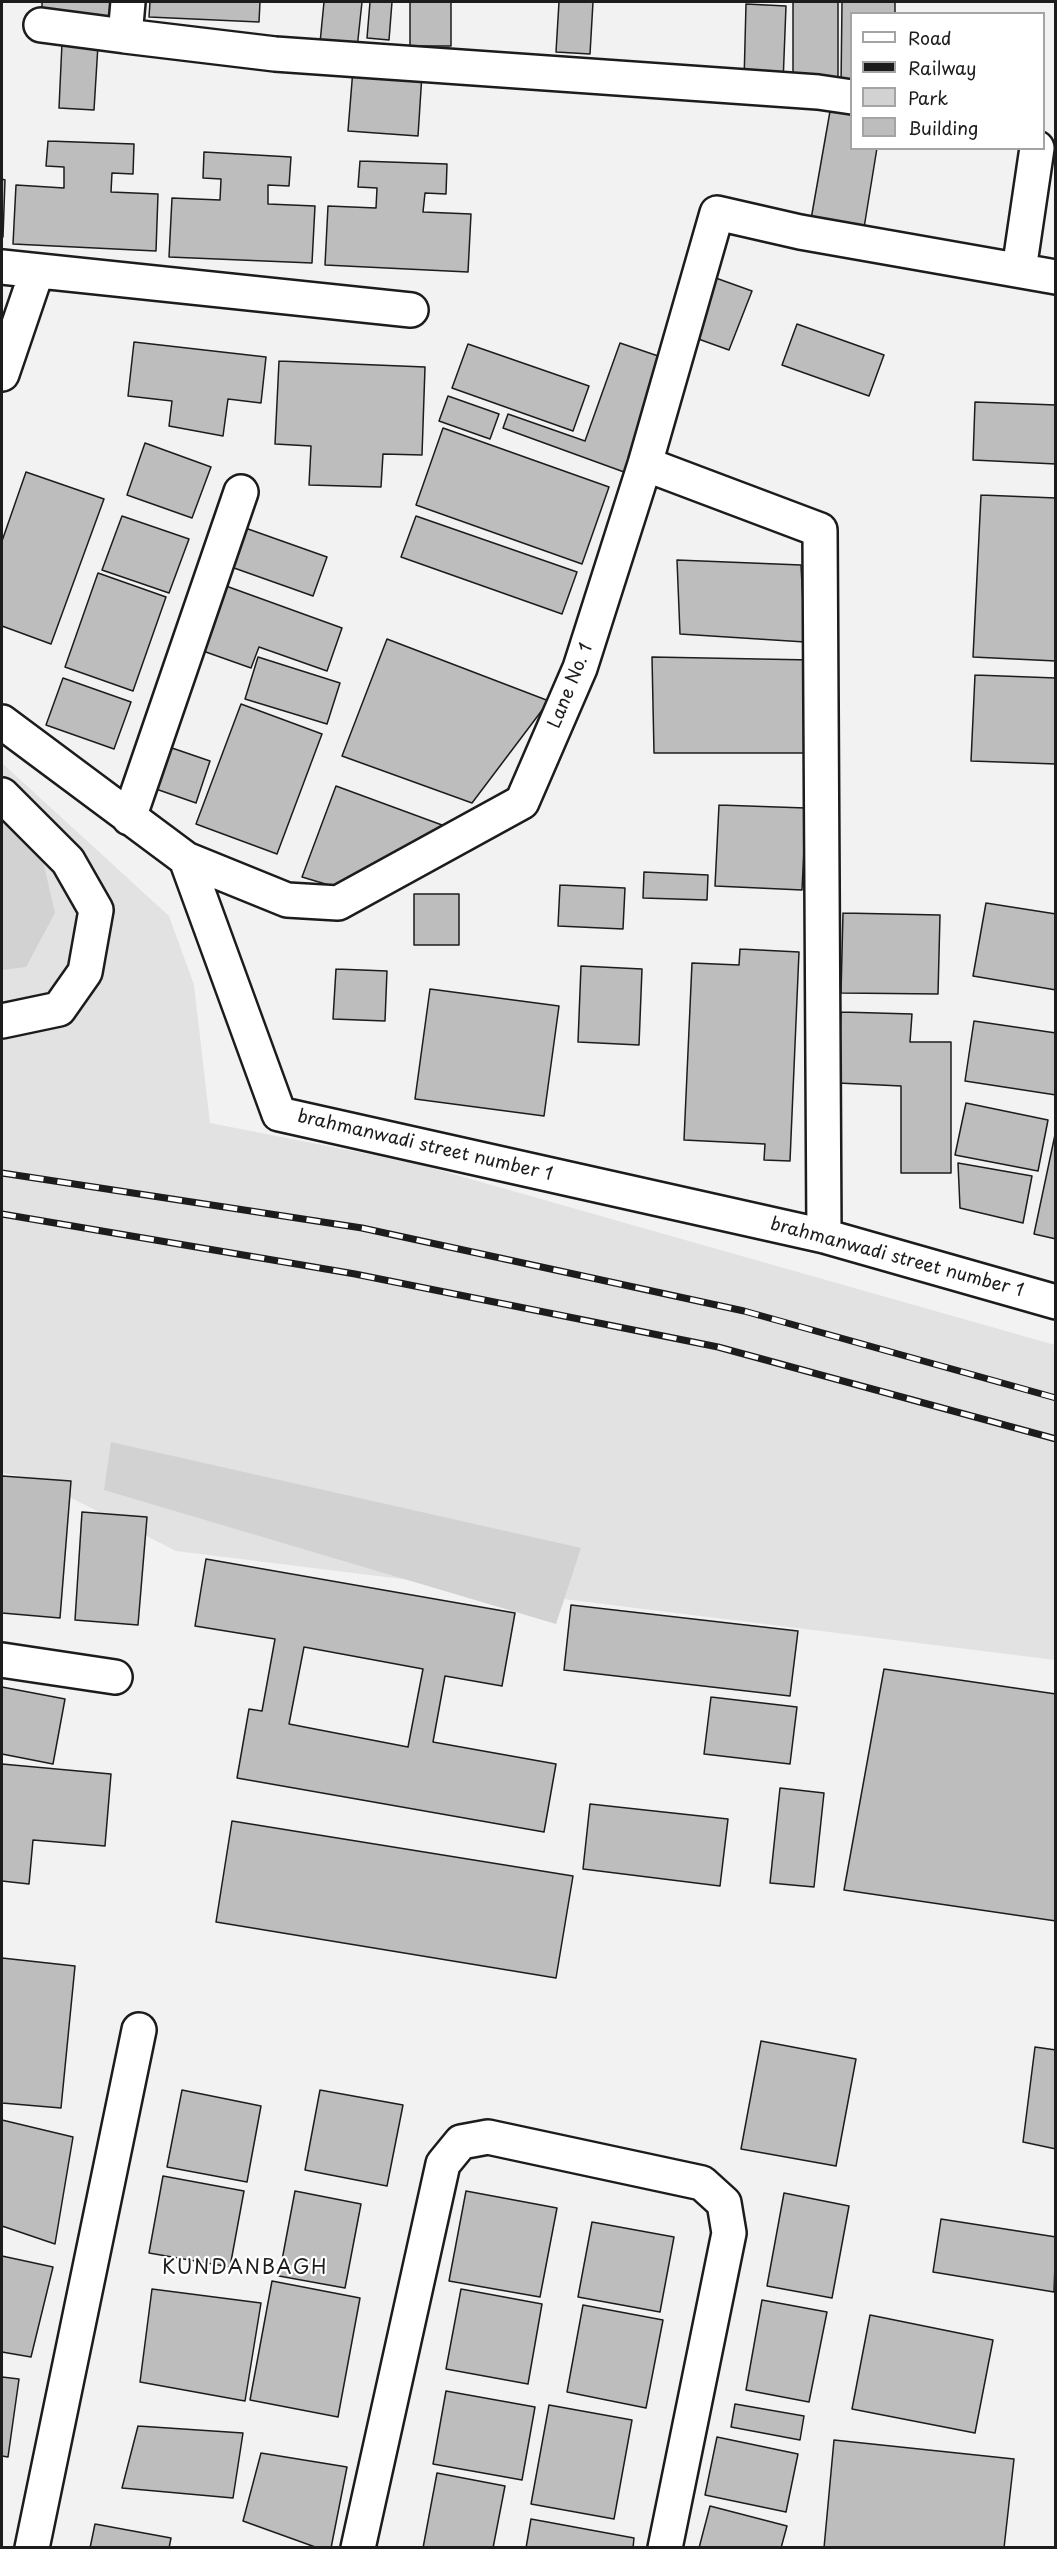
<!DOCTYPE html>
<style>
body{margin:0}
#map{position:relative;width:1057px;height:2549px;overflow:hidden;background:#f2f2f2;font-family:"Playpen Sans",sans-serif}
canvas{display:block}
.frame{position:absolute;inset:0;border:3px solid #1c1c1c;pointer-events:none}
.legend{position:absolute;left:850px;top:12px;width:195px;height:138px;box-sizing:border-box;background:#fff;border:2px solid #a4a4a4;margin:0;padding:8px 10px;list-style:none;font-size:18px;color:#1c1c1c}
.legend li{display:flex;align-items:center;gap:12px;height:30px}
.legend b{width:30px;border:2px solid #a4a4a4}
</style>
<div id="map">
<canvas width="1057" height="2549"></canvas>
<div class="frame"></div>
<ul class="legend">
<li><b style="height:8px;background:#fff"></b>Road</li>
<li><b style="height:8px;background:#1c1c1c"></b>Railway</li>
<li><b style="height:16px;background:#d2d2d2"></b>Park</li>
<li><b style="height:16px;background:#bdbdbd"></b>Building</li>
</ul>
</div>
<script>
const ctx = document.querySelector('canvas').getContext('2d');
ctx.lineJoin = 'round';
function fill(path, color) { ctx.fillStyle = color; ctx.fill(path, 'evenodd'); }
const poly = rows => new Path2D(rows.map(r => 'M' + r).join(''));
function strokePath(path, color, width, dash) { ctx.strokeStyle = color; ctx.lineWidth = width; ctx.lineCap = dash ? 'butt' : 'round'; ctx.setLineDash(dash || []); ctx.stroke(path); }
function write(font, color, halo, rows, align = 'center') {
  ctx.font = font + ' "Playpen Sans",sans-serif'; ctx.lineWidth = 4.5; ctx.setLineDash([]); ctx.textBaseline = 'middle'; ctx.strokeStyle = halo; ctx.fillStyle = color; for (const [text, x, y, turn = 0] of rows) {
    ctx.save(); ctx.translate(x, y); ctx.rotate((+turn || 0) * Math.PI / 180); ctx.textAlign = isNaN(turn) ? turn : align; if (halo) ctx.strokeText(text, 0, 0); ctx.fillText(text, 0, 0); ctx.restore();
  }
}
const built = poly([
 [2,763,169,916,194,985,210,1123,414,1163,1055,1345,1055,1660,176,1551,32,1478,2,1473]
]);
const green = poly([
 [2,807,36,831,55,913,26,967,2,970],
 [111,1442,581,1548,556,1624,104,1490]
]);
const building = poly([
 [42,2,115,2,115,16,42,15,42,2],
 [150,2,260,2,259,22,149,17,150,2],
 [324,2,362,2,356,58,319,53,324,2],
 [370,2,392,2,389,40,367,38,370,2],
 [410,2,451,2,451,46,410,46,410,2],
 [559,2,593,2,590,54,556,52,559,2],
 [793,2,838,2,838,84,793,84,793,2],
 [842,2,895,2,895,14,852,14,852,86,841,86,842,2],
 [746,4,786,6,783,83,744,82,746,4],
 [62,43,98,45,94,110,59,108,62,43],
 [353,69,422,74,418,136,348,131,353,69],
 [832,100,852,104,852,148,877,148,863,234,810,225,832,100],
 [48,141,134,144,133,174,112,173,111,192,158,194,156,251,13,244,16,185,64,188,64,167,46,166,48,141],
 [204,152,291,157,289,186,268,185,268,204,315,206,312,263,169,257,172,198,220,200,221,179,203,178,204,152],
 [360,161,447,164,446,194,425,193,423,212,471,214,468,272,325,265,328,206,376,208,377,188,358,187,360,161],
 [2,179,5,180,3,237,2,237,2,179],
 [713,277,752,291,729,350,690,336,713,277],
 [797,324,884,355,869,396,782,365,797,324],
 [134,342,266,357,261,403,228,399,223,436,169,426,172,401,128,396,134,342],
 [620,343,664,358,624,472,503,428,508,414,585,441,620,343],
 [468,344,589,386,573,431,452,388,468,344],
 [279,361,425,367,422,455,383,454,381,487,309,485,311,446,275,444,279,361],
 [448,396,499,414,490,439,439,421,448,396],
 [975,402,1056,405,1056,464,973,460,975,402],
 [443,428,609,487,582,564,416,505,443,428],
 [145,443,211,467,192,518,127,495,145,443],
 [26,472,104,499,51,644,2,626,2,541,26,472],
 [981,495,1056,498,1056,661,973,657,981,495],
 [122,516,189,539,169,593,102,570,122,516],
 [416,516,577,572,562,614,401,557,416,516],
 [234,524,327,557,313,596,220,563,234,524],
 [677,560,801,565,805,642,680,634,677,560],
 [98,573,166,597,133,691,65,667,98,573],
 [226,586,342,628,327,671,259,647,251,668,203,651,226,586],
 [387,639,549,701,472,803,342,756,387,639],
 [258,657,340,683,327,724,245,699,258,657],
 [652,657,813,660,809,753,654,753,652,657],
 [975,675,1056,678,1056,764,971,761,975,675],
 [63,678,131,702,114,749,46,725,63,678],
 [241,704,322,734,277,854,196,824,241,704],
 [172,748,210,761,196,803,156,789,172,748],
 [336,786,442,825,349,891,302,877,336,786],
 [719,805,806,808,802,890,715,886,719,805],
 [644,872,708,875,707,900,643,898,644,872],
 [560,885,625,888,623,929,558,926,560,885],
 [414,894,459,894,459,945,414,945,414,894],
 [986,903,1056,914,1056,990,973,976,986,903],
 [843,913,940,915,938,994,841,993,843,913],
 [740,949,799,952,790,1161,764,1160,765,1144,684,1140,692,963,739,965,740,949],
 [581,966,642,969,639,1045,578,1042,581,966],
 [336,969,387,971,385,1021,333,1019,336,969],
 [430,989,559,1006,544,1116,415,1099,430,989],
 [841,1012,912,1014,910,1042,951,1042,951,1173,901,1173,901,1086,838,1083,841,1012],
 [974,1021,1056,1033,1056,1095,965,1081,974,1021],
 [966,1103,1048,1120,1038,1171,955,1155,966,1103],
 [1056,1130,1056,1239,1034,1234,1056,1130],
 [958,1163,1032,1176,1023,1223,960,1208,958,1163],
 [2,1476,71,1481,60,1618,2,1613,2,1476],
 [82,1512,147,1517,138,1625,75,1620,82,1512],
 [206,1559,515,1613,502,1686,445,1676,433,1742,556,1764,544,1832,237,1778,249,1709,262,1711,275,1639,195,1626,206,1559],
 [304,1647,423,1669,408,1747,289,1724,304,1647],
 [571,1605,798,1631,790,1696,564,1670,571,1605],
 [884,1669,1056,1694,1056,1921,844,1890,884,1669],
 [2,1687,65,1699,53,1764,2,1754,2,1687],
 [711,1697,797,1707,790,1764,704,1754,711,1697],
 [2,1764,111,1774,105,1846,33,1840,29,1884,2,1881,2,1764],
 [780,1788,824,1793,814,1887,770,1883,780,1788],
 [590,1804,728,1819,720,1886,583,1869,590,1804],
 [232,1821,573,1876,556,1978,216,1922,232,1821],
 [2,1958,75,1966,61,2108,2,2103,2,1958],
 [761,2041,856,2059,836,2166,741,2149,761,2041],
 [1035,2047,1056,2050,1056,2149,1023,2142,1035,2047],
 [182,2090,261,2106,247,2182,167,2167,182,2090],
 [320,2090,403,2105,387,2186,305,2170,320,2090],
 [2,2120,73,2137,55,2244,2,2226,2,2120],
 [163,2176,244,2191,230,2267,149,2253,163,2176],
 [295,2191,361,2204,345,2288,279,2276,295,2191],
 [466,2191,557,2208,540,2297,449,2281,466,2191],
 [784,2193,849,2206,832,2298,767,2286,784,2193],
 [941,2219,1056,2237,1054,2292,933,2272,941,2219],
 [592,2222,674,2237,660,2312,578,2297,592,2222],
 [2,2256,53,2267,31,2357,2,2352,2,2256],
 [272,2281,360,2298,338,2417,250,2400,272,2281],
 [152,2289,261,2303,245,2401,140,2382,152,2289],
 [461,2289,542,2304,528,2384,446,2369,461,2289],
 [762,2300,827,2312,809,2402,746,2390,762,2300],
 [583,2305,663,2320,646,2408,567,2392,583,2305],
 [870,2315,993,2340,975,2433,852,2409,870,2315],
 [2,2377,19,2379,8,2457,2,2456,2,2377],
 [446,2391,535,2407,522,2480,433,2464,446,2391],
 [735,2404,804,2416,800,2440,731,2427,735,2404],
 [549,2405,632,2420,614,2519,531,2504,549,2405],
 [138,2426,243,2433,233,2498,122,2488,138,2426],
 [717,2437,798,2454,786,2512,705,2495,717,2437],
 [834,2440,1014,2459,1004,2548,824,2548,834,2440],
 [261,2453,347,2467,331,2548,318,2548,243,2521,261,2453],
 [437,2473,505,2486,493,2548,423,2548,437,2473],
 [710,2506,787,2526,781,2548,699,2548,710,2506],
 [531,2519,634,2538,633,2548,526,2548,531,2519],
 [95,2524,171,2538,169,2548,90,2548,95,2524]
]);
const minor = poly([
 [128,2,125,36,275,54,818,92,852,97],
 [41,25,125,36],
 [2,267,411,310],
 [1019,270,1037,148],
 [2,374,37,271],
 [645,464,820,530,824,1236],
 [2,722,186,859,279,1114,824,1236,1056,1302],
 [2,795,68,861,96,910,85,972,59,1009,2,1021],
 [129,818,241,492],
 [186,859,287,900,338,903,522,802,580,668,645,464,717,213,800,232,1056,277],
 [2,1660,115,1677],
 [32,2548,139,2030],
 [358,2548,443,2164,461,2142,488,2137,702,2183,724,2203,729,2233,665,2548]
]);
const rail = poly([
 [2,1173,362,1228,744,1311,1056,1398],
 [2,1214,355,1274,718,1347,1056,1439]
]);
const streetNames = [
 ["Lane No. 1",571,686,-68],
 ["brahmanwadi street number 1",425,1146,13],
 ["brahmanwadi street number 1",897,1258,15]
];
const neighbourhoodNames = [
 ["KUNDANBAGH",245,2268]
];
fill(built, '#e2e2e2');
fill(green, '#d2d2d2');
fill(building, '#bdbdbd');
strokePath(building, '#1c1c1c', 1.5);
strokePath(minor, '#1c1c1c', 38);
strokePath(minor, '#fff', 33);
strokePath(rail, '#1c1c1c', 7);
strokePath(rail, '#fff', 4.5, [14]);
write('18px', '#1c1c1c', '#fff', streetNames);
ctx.letterSpacing = '1.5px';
write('20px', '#1c1c1c', '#fff', neighbourhoodNames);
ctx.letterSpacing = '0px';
</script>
